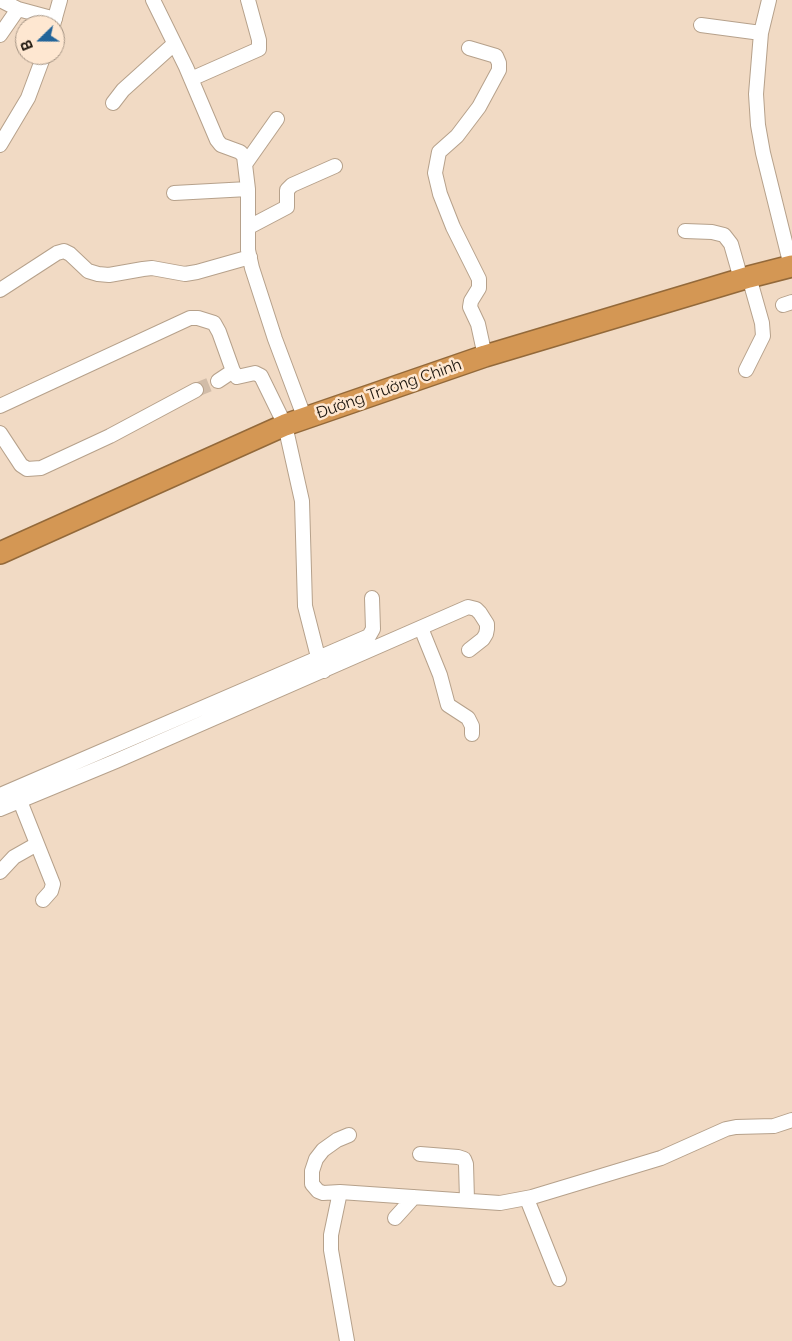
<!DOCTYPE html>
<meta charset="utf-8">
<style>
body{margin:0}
#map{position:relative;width:792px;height:1341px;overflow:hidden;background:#f1dac4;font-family:Raleway,sans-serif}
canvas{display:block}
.north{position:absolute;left:15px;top:15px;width:50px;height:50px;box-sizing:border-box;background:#fee7d1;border:1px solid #a39282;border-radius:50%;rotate:248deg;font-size:14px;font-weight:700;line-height:20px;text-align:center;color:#1a130b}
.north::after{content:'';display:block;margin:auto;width:18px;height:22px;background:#226499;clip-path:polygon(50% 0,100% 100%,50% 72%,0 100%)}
</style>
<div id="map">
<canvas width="792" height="1341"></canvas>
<div class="north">B</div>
</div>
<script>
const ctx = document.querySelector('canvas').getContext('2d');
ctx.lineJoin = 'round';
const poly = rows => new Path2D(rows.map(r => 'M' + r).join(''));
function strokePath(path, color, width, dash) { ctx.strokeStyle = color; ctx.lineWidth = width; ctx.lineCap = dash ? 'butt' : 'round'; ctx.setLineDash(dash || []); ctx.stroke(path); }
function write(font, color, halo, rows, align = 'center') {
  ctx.font = font + ' Raleway,sans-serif'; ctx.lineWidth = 5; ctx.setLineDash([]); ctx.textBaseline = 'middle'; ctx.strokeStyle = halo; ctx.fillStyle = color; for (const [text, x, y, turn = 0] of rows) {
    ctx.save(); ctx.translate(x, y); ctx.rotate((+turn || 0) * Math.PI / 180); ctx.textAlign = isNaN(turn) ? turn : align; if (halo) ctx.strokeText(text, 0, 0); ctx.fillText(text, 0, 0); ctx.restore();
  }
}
const minorTunnel = poly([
 [196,390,218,381]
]);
const minor = poly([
 [0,0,18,9],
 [153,0,186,67,217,140,221,145,240,152,244,156,248,189,248,250,252,268,275,339,305,419],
 [769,0,761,33,756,94,758,125,763,153,791,266],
 [53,25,60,0],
 [701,25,761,33],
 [0,35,18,9,55,19],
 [469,48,496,56,499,63,499,70,479,107,457,136,439,152,435,173,440,194,453,227,479,279,479,288,471,301,470,307,478,324,485,356],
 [191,79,259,49,259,40,248,0],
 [113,103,123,90,174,44],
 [0,145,28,98,44,55],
 [246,163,277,119],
 [174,193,248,189],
 [249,227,287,207,287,190,292,185,335,166],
 [685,231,712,232,724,235,731,244,741,279],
 [0,290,57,253,64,251,70,254,88,271,98,274,109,275,143,269,152,268,185,274,197,272,250,257],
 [783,305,792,302],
 [746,370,763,336,762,323,749,277],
 [218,381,233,371],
 [0,406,190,318,198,318,214,323,219,332,233,371,237,377,255,373,261,376,285,425,302,501,305,606,318,657,324,671],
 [0,433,21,465,27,469,41,468,110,436,196,390],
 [421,628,440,675,448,705,468,718,472,726,472,734],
 [0,795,369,636,373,629,372,598],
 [20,801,53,884,51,891,43,900],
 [0,809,116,761,468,607,476,609,480,613,487,624,487,629,486,634,483,639,469,650],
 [0,872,14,857,37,844],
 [349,1135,337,1140,323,1150,316,1159,312,1171,312,1184,318,1191,323,1193,340,1192,500,1203,532,1197,661,1158,726,1129,736,1127,774,1126,792,1120],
 [420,1154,458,1157,464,1159,466,1164,467,1200],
 [340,1192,331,1235,331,1250,347,1341],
 [527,1199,559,1279],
 [395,1218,414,1197]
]);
const highway = poly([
 [0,553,285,425,485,356,749,277,792,266]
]);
const streetNames = [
 ["Đường Trường Chinh",389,389,-19]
];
strokePath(minorTunnel, '#d1bca8', 14, [14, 7]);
strokePath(minor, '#b6a18b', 16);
strokePath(highway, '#93693a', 24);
strokePath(minor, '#fff', 14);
strokePath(highway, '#d49754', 21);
write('16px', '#1a130b', '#fee7d1', streetNames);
</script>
